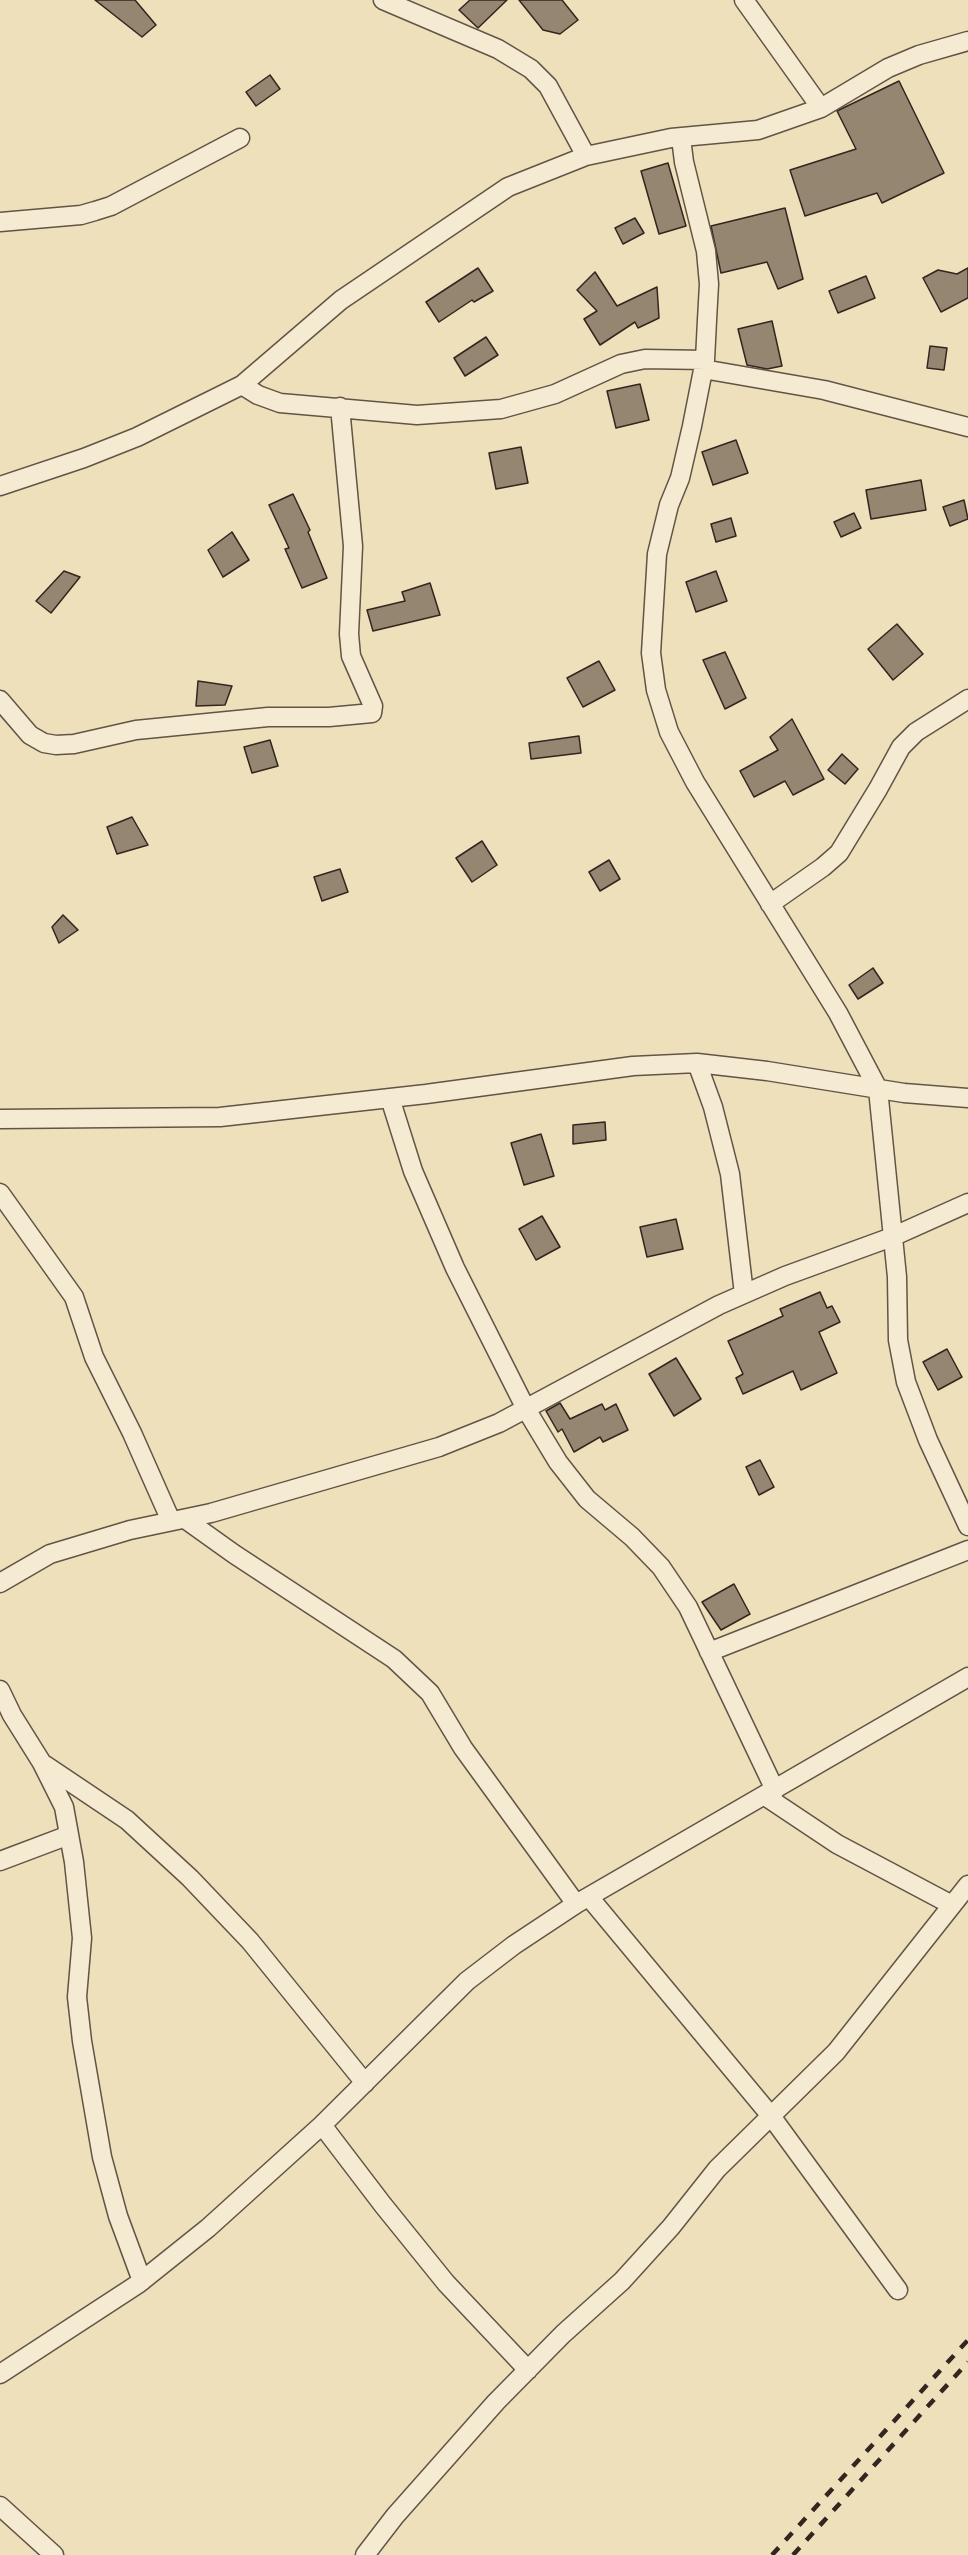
<!DOCTYPE html>
<style>
body{margin:0}
canvas{display:block;background:#eee0ba}
</style>
<canvas width="968" height="2555"></canvas>
<script>
const ctx = document.querySelector('canvas').getContext('2d');
ctx.lineJoin = 'round';
function fill(path, color) { ctx.fillStyle = color; ctx.fill(path, 'evenodd'); }
const poly = rows => new Path2D(rows.map(r => 'M' + r).join(''));
function strokePath(path, color, width, dash) { ctx.strokeStyle = color; ctx.lineWidth = width; ctx.lineCap = dash ? 'butt' : 'round'; ctx.setLineDash(dash || []); ctx.stroke(path); }
const building = poly([
 [95,0,135,0,156,25,142,37,95,0],
 [470,0,507,0,478,28,459,10,470,0],
 [519,0,562,0,578,20,560,34,543,30,519,0],
 [270,75,280,89,256,106,246,92,270,75],
 [899,81,944,173,882,203,877,193,805,216,790,170,856,149,837,111,899,81],
 [668,163,686,226,659,234,641,171,668,163],
 [785,208,803,279,778,289,767,262,721,273,711,226,785,208],
 [635,218,644,233,623,244,615,228,635,218],
 [478,268,493,291,474,302,472,300,439,322,426,302,478,268],
 [968,268,968,298,941,312,923,278,938,270,957,274,968,268],
 [595,272,617,306,657,287,659,318,638,328,635,322,600,345,584,319,597,311,577,290,595,272],
 [866,276,875,298,838,313,829,291,866,276],
 [772,321,782,366,767,369,747,365,738,329,772,321],
 [486,337,498,355,465,376,454,358,486,337],
 [930,346,947,348,944,370,927,368,930,346],
 [640,384,649,420,616,428,607,391,640,384],
 [736,440,748,473,713,485,702,452,736,440],
 [521,447,528,483,496,489,489,453,521,447],
 [921,480,926,510,871,519,866,490,921,480],
 [293,494,310,530,308,532,327,578,302,588,285,549,289,548,269,505,293,494],
 [964,500,968,519,950,526,943,507,964,500],
 [854,513,861,528,841,537,834,522,854,513],
 [731,518,736,536,716,542,711,524,731,518],
 [232,532,249,560,223,577,208,550,232,532],
 [64,571,80,577,51,613,36,601,64,571],
 [716,571,727,601,696,612,686,582,716,571],
 [430,583,440,615,373,631,367,610,405,601,402,592,430,583],
 [897,624,923,654,893,680,868,649,897,624],
 [725,652,746,698,725,709,703,660,725,652],
 [599,661,615,690,583,707,567,678,599,661],
 [198,681,232,686,225,705,196,706,198,681],
 [792,719,824,779,793,795,785,781,754,797,740,771,778,750,770,737,792,719],
 [579,736,581,753,531,759,529,743,579,736],
 [270,740,278,766,252,773,244,747,270,740],
 [842,754,858,769,845,784,828,770,842,754],
 [132,817,148,845,117,854,107,827,132,817],
 [482,841,497,865,472,882,456,858,482,841],
 [609,860,620,879,600,891,589,872,609,860],
 [340,869,348,892,322,901,314,877,340,869],
 [63,915,78,930,59,943,52,927,63,915],
 [873,968,883,983,858,999,849,985,873,968],
 [605,1122,606,1140,573,1144,573,1125,605,1122],
 [541,1134,554,1176,524,1185,511,1143,541,1134],
 [542,1216,560,1247,536,1260,519,1229,542,1216],
 [676,1219,683,1249,647,1257,640,1227,676,1219],
 [820,1292,827,1308,832,1306,840,1322,819,1332,837,1373,801,1390,793,1371,743,1394,736,1378,743,1374,728,1341,783,1316,780,1309,820,1292],
 [947,1349,962,1377,938,1390,923,1362,947,1349],
 [676,1358,701,1399,674,1416,649,1374,676,1358],
 [560,1403,570,1419,602,1404,605,1410,616,1404,628,1430,603,1442,600,1437,574,1452,562,1429,558,1432,546,1411,560,1403],
 [760,1460,774,1487,759,1495,746,1467,760,1460],
 [734,1584,750,1614,721,1630,702,1602,734,1584]
]);
const minor = poly([
 [383,0,498,49,531,69,548,86,586,156],
 [744,0,821,108],
 [681,138,684,162,706,251,709,284,707,320,705,360,692,426,680,478,669,505,657,554,651,653,656,690,669,732,695,782,838,1013,878,1089,897,1277,898,1340,906,1382,928,1440,968,1526],
 [0,222,81,215,95,211,111,206,240,138],
 [703,369,824,390,968,427],
 [242,385,258,395,280,403,417,415,501,409,555,394,621,364,645,359,705,360],
 [0,486,84,458,137,437,242,385,341,300,508,187,586,156,671,138,758,130,821,108,888,68,919,55,968,41],
 [0,700,30,735,44,743,56,745,74,744,136,730,268,717,329,717,372,713,373,706,351,656,349,634,353,546,340,407],
 [770,904,823,867,839,853,878,789,901,747,916,732,968,699],
 [697,1063,713,1107,730,1174,744,1294],
 [390,1098,413,1171,455,1268,526,1409,558,1462,587,1499,632,1537,661,1567,688,1607,775,1790],
 [0,1119,220,1117,426,1094,633,1066,697,1063,767,1071,904,1093,968,1098],
 [0,1193,74,1297,94,1357,132,1433,171,1521],
 [185,1519,234,1554,394,1659,430,1693,463,1748,576,1904],
 [0,1583,50,1554,130,1530,211,1513,439,1447,499,1423,719,1305,785,1276,892,1237,968,1203],
 [709,1652,968,1550],
 [0,1690,12,1715,42,1763,64,1807,74,1862,82,1938,77,1997,82,2041,102,2157,118,2216,142,2281],
 [45,1765,127,1820,190,1878,250,1941,365,2083],
 [765,1796,837,1844,952,1905],
 [0,1861,69,1835],
 [589,1897,771,2116,898,2290],
 [322,2125,383,2205,446,2283,528,2370],
 [0,2374,138,2284,208,2228,322,2125,467,1981,514,1945,576,1904,968,1677],
 [0,2506,54,2555],
 [365,2555,395,2516,496,2402,563,2334,622,2281,671,2227,717,2169,836,2052,968,1885]
]);
const rail = poly([
 [772,2555,968,2340],
 [793,2555,968,2362]
]);
fill(building, '#948670');
strokePath(building, '#332520', 1.5);
strokePath(minor, '#625446', 21);
strokePath(minor, '#f4ebd2', 18);
strokePath(rail, '#332520', 4.5, [10, 10]);
</script>
